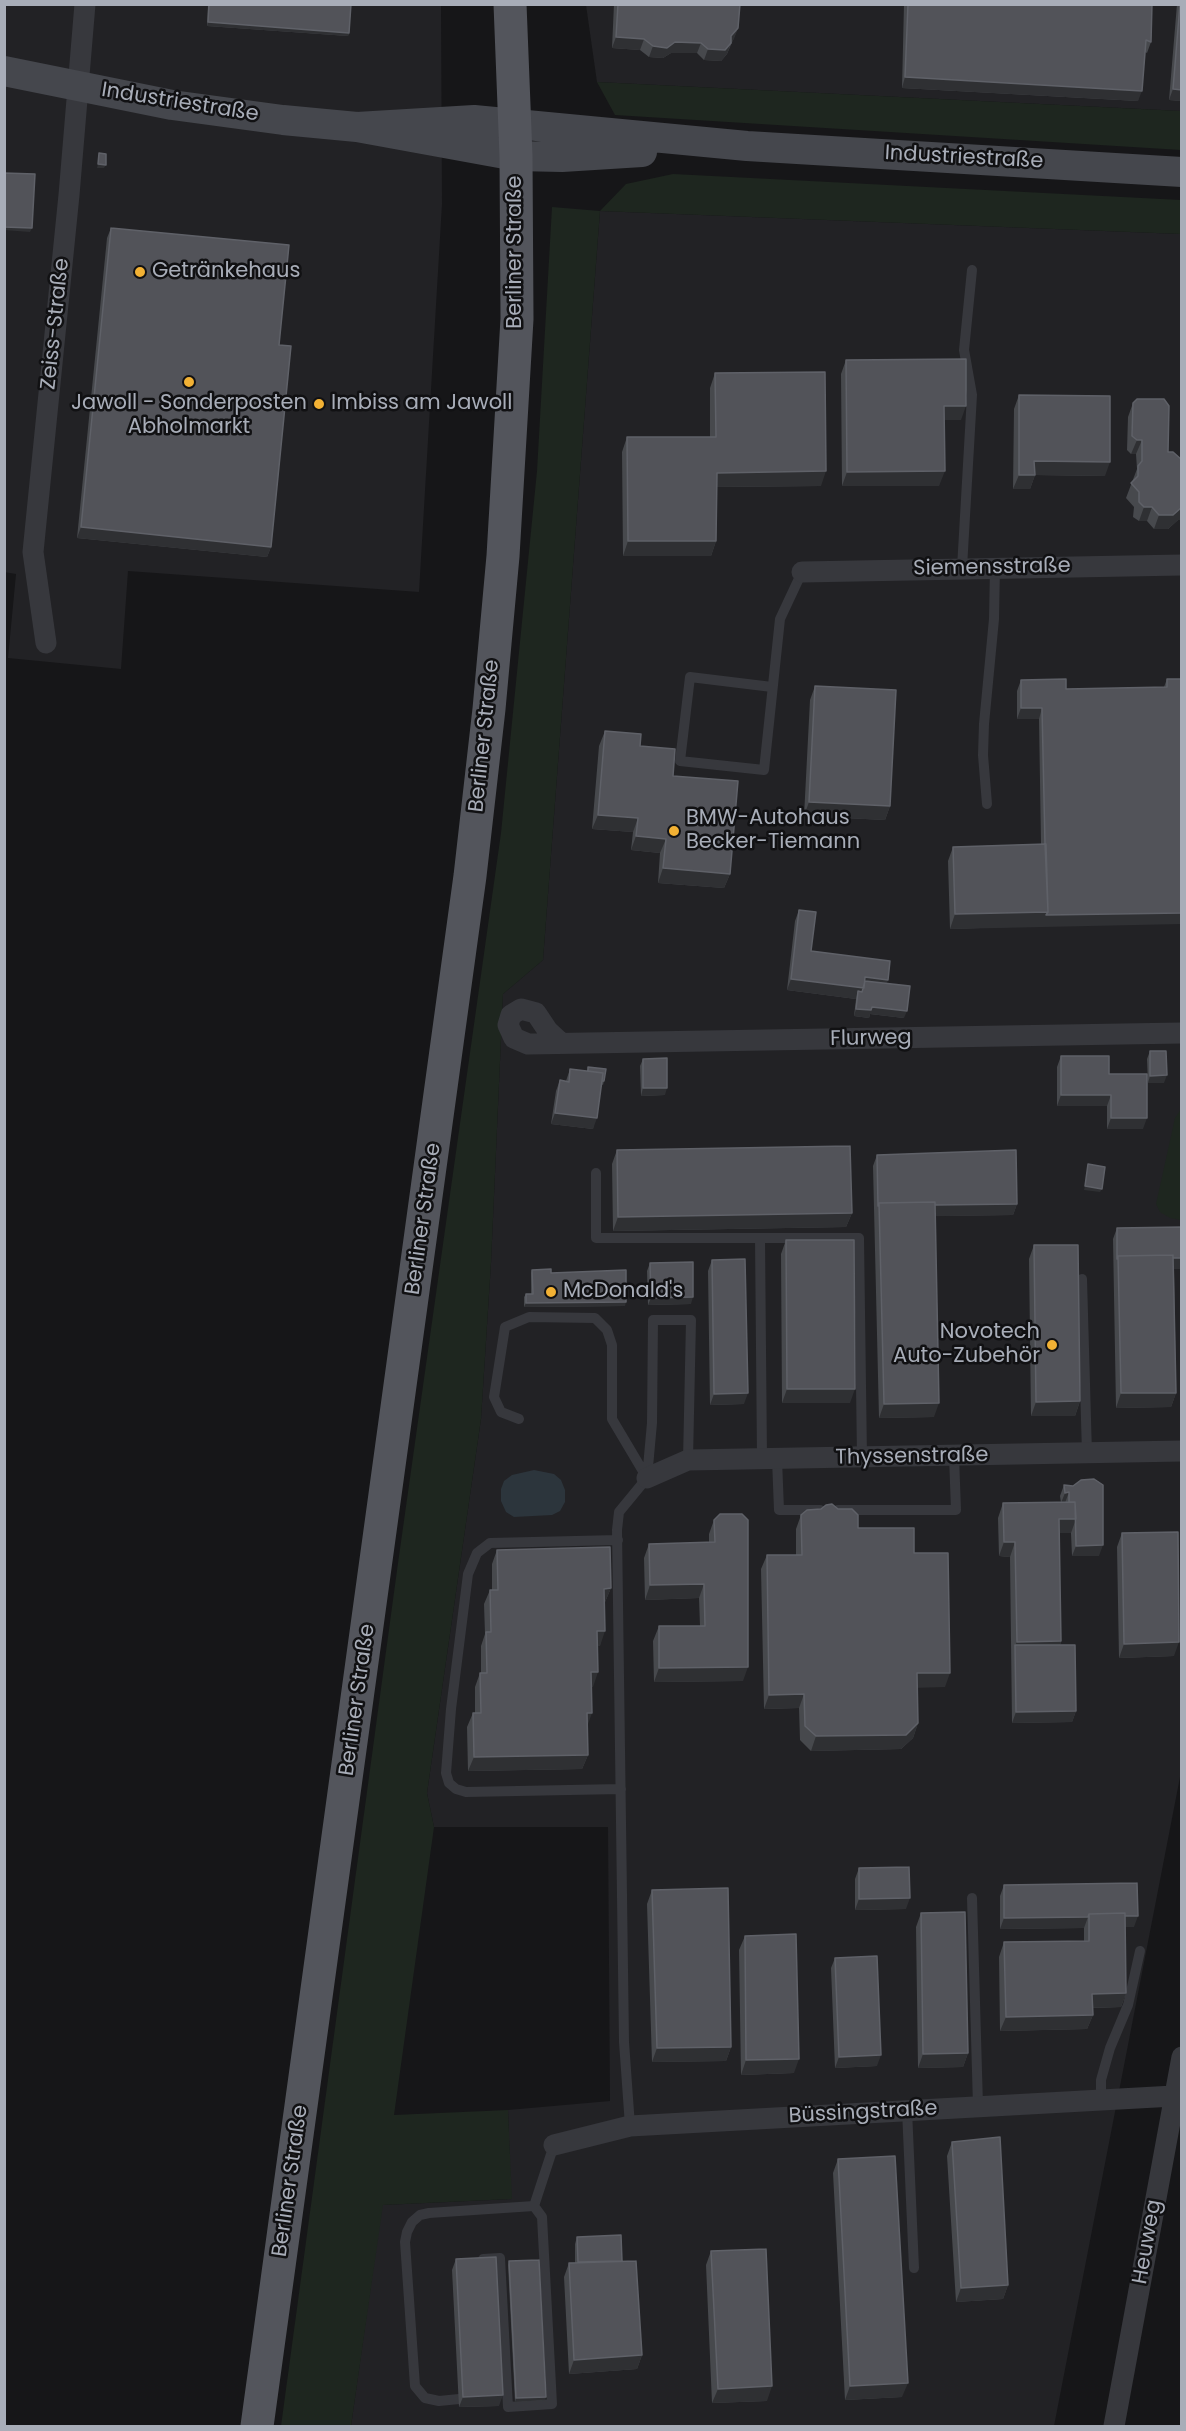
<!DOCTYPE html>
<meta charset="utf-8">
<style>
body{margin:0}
#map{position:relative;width:1186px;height:2431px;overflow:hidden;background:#161618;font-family:Poppins,sans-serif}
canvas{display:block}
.frame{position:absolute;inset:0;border:6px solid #a8adb8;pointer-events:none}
</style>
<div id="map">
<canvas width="1186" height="2431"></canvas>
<div class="frame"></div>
</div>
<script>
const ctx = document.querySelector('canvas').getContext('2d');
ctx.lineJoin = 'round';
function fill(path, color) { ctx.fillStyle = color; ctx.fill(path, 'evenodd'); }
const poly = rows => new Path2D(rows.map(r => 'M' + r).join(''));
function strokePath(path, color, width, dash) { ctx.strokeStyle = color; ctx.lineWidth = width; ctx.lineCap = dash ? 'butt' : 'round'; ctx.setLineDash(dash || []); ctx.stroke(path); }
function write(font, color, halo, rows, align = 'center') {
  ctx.font = font + ' Poppins,sans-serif'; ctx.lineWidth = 5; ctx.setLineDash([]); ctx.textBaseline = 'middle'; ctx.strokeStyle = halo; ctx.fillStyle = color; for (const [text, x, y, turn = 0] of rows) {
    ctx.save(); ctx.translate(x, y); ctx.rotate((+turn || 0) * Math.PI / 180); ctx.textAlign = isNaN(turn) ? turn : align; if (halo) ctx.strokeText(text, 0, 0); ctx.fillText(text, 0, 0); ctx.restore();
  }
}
const built = poly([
 [4,5,441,5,442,204,419,592,128,571,121,669,8,658,16,574,4,572],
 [586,5,1181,5,1181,111,597,82],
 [600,211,1181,234,1181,1772,1054,2426,351,2426,382,2205,511,2199,508,2110,610,2101,608,1827,434,1827,427,1793,481,1419,491,1263,503,994,543,960]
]);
const green = poly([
 [597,82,1181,111,1181,150,615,115],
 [673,174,1181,200,1181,234,600,211,543,960,503,994,491,1263,481,1419,427,1793,434,1827,394,2115,508,2110,512,2199,383,2205,351,2426,281,2426,398,1563,501,833,537,471,552,207,600,211,626,184],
 [1181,1109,1181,1220,1170,1218,1160,1212,1156,1204,1175,1118]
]);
const water = poly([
 [534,1470,554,1474,561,1480,565,1490,565,1502,560,1511,552,1515,514,1517,506,1512,501,1501,501,1489,504,1481,512,1475]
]);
const lane = poly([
 [962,568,972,395,964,350,972,270],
 [772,687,690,677,680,761,764,770,780,619,802,572],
 [987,804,983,755,984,724,994,619,995,567],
 [596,1173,596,1238,760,1238],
 [1082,1279,1087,1454],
 [519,1419,501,1412,494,1397,505,1327,529,1317,595,1318,607,1330,612,1345,612,1419,647,1478],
 [762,1459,760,1238,859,1238,862,1458],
 [777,1459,779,1510,820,1510],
 [838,1510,956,1510,954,1456],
 [618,1540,490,1543,477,1553,468,1574,451,1709,446,1773,449,1783,456,1789,466,1792,621,1789],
 [972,1898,978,2106],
 [1101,2099,1101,2080,1110,2048,1128,2005,1140,1951],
 [907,2110,914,2268],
 [630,2126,624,2042,617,1530,619,1512,647,1478,652,1423,653,1320,691,1320,688,1460],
 [483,2259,500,2258,508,2407,552,2404,542,2217,534,2206],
 [459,2399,439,2401,425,2398,415,2386,405,2242,407,2232,412,2222,420,2215,429,2213,534,2206,554,2145]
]);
const street = poly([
 [802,572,1182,565],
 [46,643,33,552,69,195,85,4],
 [561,1043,548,1031,536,1013,521,1009,511,1015,508,1025,514,1038,528,1044,1182,1033],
 [647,1478,688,1460,1182,1451],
 [554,2145,630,2126,1174,2096],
 [1114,2426,1182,2057]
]);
const secondary = poly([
 [4,71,172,105,283,120,357,127,516,156,562,157,642,152],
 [357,127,474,120,747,146,1182,172]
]);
const primary = poly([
 [257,2426,470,876,489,709,503,556,517,319,516,156,510,4]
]);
const wall = poly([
 [208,4,351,4,349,33,348,36,207,26],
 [614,4,740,4,738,28,727,54,721,61,704,60,697,53,671,53,663,58,649,57,640,50,612,48],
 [904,4,1152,4,1151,42,1147,53,1145,52,1138,101,902,88],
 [1177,4,1182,4,1182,101,1169,100],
 [111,228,279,345,271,547,267,557,77,538,107,238],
 [846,360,961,420,944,420,939,486,842,486,841,374],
 [715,373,821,486,716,487,716,541,711,556,623,556,622,452,627,437,710,437,710,388],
 [1019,395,1105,476,1035,475,1030,489,1013,489,1014,409],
 [1133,403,1168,452,1182,520,1178,520,1168,529,1154,529,1147,521,1139,521,1133,517,1134,507,1126,498,1137,469,1136,454,1131,454,1127,450,1128,417],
 [1167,679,1182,679,1042,926,950,929,948,861,953,847,1041,844,1039,719,1017,719,1017,691,1021,680,1066,689,1164,687],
 [815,686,890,806,885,820,804,816,810,700],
 [605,731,640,746,673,776,730,874,724,888,658,883,660,853,631,850,633,832,592,829,599,746],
 [799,910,811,951,887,984,904,1018,870,1014,869,1018,854,1016,856,999,787,990,795,921],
 [1150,1051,1164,1083,1148,1083,1147,1059],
 [1061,1056,1109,1074,1143,1129,1107,1129,1107,1106,1057,1106,1057,1067],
 [643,1059,665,1095,641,1096,640,1066],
 [588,1067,604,1081,603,1085,601,1084,593,1129,551,1124,556,1091,560,1080,566,1081,570,1069,587,1071],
 [617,1150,852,1213,846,1227,613,1231,612,1164],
 [877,1155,1017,1204,1013,1215,935,1216,934,1417,879,1418,873,1166],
 [1182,1227,1182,1269,1174,1269,1176,1393,1171,1407,1116,1408,1113,1239,1117,1228],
 [786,1240,850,1403,782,1403,781,1254],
 [1034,1245,1080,1401,1075,1416,1031,1416,1029,1259],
 [712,1260,744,1404,710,1405,708,1271],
 [650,1263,691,1304,648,1305,647,1271],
 [532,1270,551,1273,625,1306,524,1307,524,1297,526,1294,531,1294,531,1273],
 [1064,1485,1099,1556,1072,1556,1071,1533,1059,1533,1061,1641,1060,1645,1076,1711,1072,1722,1012,1723,1010,1557,999,1556,998,1518,1003,1503,1061,1503,1060,1496],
 [801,1515,858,1528,914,1553,945,1687,917,1687,918,1723,913,1738,901,1749,811,1751,800,1740,799,1708,764,1709,761,1569,767,1555,796,1555,796,1529],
 [714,1520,743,1681,654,1682,653,1641,659,1626,700,1626,699,1598,645,1600,644,1558,649,1544,709,1543,709,1534],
 [1122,1533,1174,1656,1119,1658,1117,1547],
 [497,1550,611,1588,605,1602,604,1603,600,1646,597,1646,587,1727,588,1755,582,1769,468,1771,467,1727,473,1713,475,1713,475,1687,480,1673,481,1673,481,1646,485,1634,484,1604,490,1590,492,1590,492,1564],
 [859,1868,906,1909,855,1910,855,1879],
 [1004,1885,1134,1927,1125,1927,1126,1993,1121,2007,1093,2008,1093,2015,1087,2029,1000,2031,999,1957,1004,1942,1084,1941,1084,1928,1000,1929,1000,1896],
 [652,1890,731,2047,726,2061,652,2062,647,1904],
 [921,1913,968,2053,963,2067,918,2068,916,1927],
 [745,1936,794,2073,741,2075,739,1950],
 [835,1958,877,2066,835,2068,831,1968],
 [952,2142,1008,2285,1003,2299,956,2302,947,2156],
 [838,2159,902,2397,845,2400,833,2173],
 [577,2237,622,2261,642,2355,637,2369,569,2374,564,2277,569,2263,575,2263,575,2244],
 [711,2251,767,2401,712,2403,706,2265],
 [456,2259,499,2406,459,2407,452,2270],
 [509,2261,545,2400,515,2402,508,2265]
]);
const shadedWall = poly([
 [208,22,349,33,348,36,207,26],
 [738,28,734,39,729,45,731,43,727,54,721,61,704,60,708,49,731,36],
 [616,37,644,39,640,50,612,48],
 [675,42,701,43,697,53,671,53,663,58,649,57,653,46],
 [905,77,1142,91,1138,101,902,88],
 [1173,89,1182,90,1182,101,1169,100],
 [98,164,106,165,104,168,97,168],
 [4,227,32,228,30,232,4,230],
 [944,406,966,406,961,420,939,420],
 [1137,440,1142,440,1136,454,1131,454],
 [1034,461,1110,462,1105,476,1035,475,1030,489,1013,489,1019,475],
 [826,471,821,486,711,487,717,473],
 [945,471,939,486,842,486,847,472],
 [1144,507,1152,507,1147,521,1139,521],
 [1182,507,1182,520,1178,520,1168,529,1154,529,1159,515],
 [81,527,271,547,267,557,77,538],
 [628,541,716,541,711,556,623,556],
 [1021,708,1042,708,1039,719,1017,719],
 [809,802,890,806,885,820,804,816],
 [598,815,638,818,633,832,592,829],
 [636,836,666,839,660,853,631,850],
 [663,868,730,874,724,888,658,883],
 [1048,912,1182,913,1182,924,950,929,955,914],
 [865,977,888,980,884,991,860,999,858,991,856,999,787,990,791,979],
 [872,1007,907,1011,904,1018,870,1014,869,1018,854,1016,856,1009],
 [1167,1075,1164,1083,1148,1083,1150,1076],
 [643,1088,667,1088,665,1095,641,1096],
 [1061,1095,1111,1095,1107,1106,1057,1106],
 [555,1113,597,1118,593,1129,551,1124],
 [1111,1118,1147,1118,1143,1129,1107,1129],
 [1085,1186,1102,1189,1100,1192,1084,1190],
 [1017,1204,1013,1215,880,1217,879,1206],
 [852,1213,846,1227,613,1231,618,1217],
 [1182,1258,1182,1269,1119,1270,1118,1259],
 [693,1297,691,1304,648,1305,651,1298],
 [626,1302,625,1306,524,1307,526,1303],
 [787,1389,855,1389,850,1403,782,1403],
 [748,1393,744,1404,710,1405,714,1394],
 [1121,1393,1176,1393,1171,1407,1116,1408],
 [1080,1401,1075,1416,1031,1416,1036,1402],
 [939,1403,934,1417,879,1418,884,1404],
 [1069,1492,1065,1503,1061,1503,1065,1493],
 [1059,1519,1076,1519,1071,1533,1054,1533],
 [1004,1542,1015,1542,1010,1557,999,1556],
 [1103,1545,1099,1556,1072,1556,1076,1546],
 [704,1584,699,1598,645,1600,650,1585],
 [611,1588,605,1602,599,1603,604,1589],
 [597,1631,605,1631,600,1646,592,1646],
 [1061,1641,1056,1656,1015,1645,1017,1642],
 [1179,1642,1174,1656,1119,1658,1124,1644],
 [748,1667,743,1681,654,1682,659,1668],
 [591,1672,598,1672,593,1687,586,1687],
 [917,1673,950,1673,945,1687,912,1688],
 [804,1694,799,1708,764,1709,769,1695],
 [1076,1711,1072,1722,1012,1723,1016,1712],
 [587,1713,592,1713,587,1727],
 [918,1723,913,1738,901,1749,811,1751,816,1736],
 [588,1755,582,1769,468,1771,474,1757],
 [910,1898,906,1909,855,1910,859,1899],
 [1138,1916,1134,1927,1089,1927,1089,1917],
 [1088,1917,1084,1928,1000,1929,1004,1918],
 [1126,1993,1121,2007,1087,2008,1092,1994],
 [1093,2015,1087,2029,1000,2031,1006,2017],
 [731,2047,726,2061,652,2062,657,2048],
 [968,2053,963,2067,918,2068,923,2054],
 [881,2055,877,2066,835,2068,839,2057],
 [799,2059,794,2073,741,2075,746,2060],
 [1008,2285,1003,2299,956,2302,961,2288],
 [642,2355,637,2369,569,2374,574,2360],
 [908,2383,902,2397,845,2400,850,2386],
 [772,2386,767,2401,712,2403,718,2389],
 [503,2395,499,2406,459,2407,463,2397],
 [546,2397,545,2400,515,2402,516,2398]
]);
const building = poly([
 [209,4,351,4,349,33,208,22,209,4],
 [618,4,740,4,738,28,731,36,731,43,725,50,708,49,701,43,675,42,667,48,653,46,644,39,616,37,618,4],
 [908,4,1152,4,1151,42,1146,40,1142,91,905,77,908,4],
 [1180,4,1182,4,1182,90,1173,89,1180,4],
 [99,153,106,154,106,165,98,164,99,153],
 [4,173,35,174,32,228,4,227,4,173],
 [111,228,289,245,279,345,291,346,271,547,81,527,111,228],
 [966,359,966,406,944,406,945,471,847,472,846,360,966,359],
 [825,372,826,471,717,473,716,541,628,541,627,437,716,437,715,373,825,372],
 [1019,395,1110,396,1110,462,1034,461,1035,475,1019,475,1019,395],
 [1137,399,1164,399,1169,406,1168,452,1173,452,1182,460,1182,507,1173,515,1159,515,1152,507,1144,507,1139,502,1139,492,1131,483,1138,476,1138,466,1142,461,1142,440,1137,440,1132,436,1133,403,1137,399],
 [1066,679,1066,689,1167,687,1167,679,1182,679,1182,913,1046,915,1048,912,1045,844,1042,708,1021,708,1021,680,1066,679],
 [815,686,896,690,890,806,809,802,815,686],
 [605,731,641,734,640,746,675,749,673,776,738,781,730,874,663,868,666,839,636,836,638,818,598,815,605,731],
 [1046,844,1048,912,955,914,953,847,1046,844],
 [799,910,816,912,811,951,890,961,888,980,865,977,864,988,791,979,799,910],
 [865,981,910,986,907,1011,872,1007,871,1010,856,1009,858,991,862,992,865,981],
 [1150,1051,1166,1051,1167,1075,1150,1076,1150,1051],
 [1061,1056,1109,1056,1109,1074,1147,1074,1147,1118,1111,1118,1111,1095,1061,1095,1061,1056],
 [667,1058,667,1088,643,1088,643,1059,667,1058],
 [588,1067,606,1069,604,1081,602,1081,603,1073,588,1071,588,1067],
 [570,1069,603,1073,597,1118,555,1113,560,1080,569,1082,570,1069],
 [850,1146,852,1213,618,1217,617,1150,850,1146],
 [1016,1150,1017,1204,935,1205,935,1202,879,1203,878,1206,877,1155,1016,1150],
 [1088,1164,1105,1167,1102,1189,1085,1186,1088,1164],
 [935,1202,939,1403,884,1404,879,1203,935,1202],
 [1182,1227,1182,1258,1173,1258,1173,1255,1118,1256,1117,1259,1117,1228,1182,1227],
 [786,1240,854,1240,855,1389,787,1389,786,1240],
 [1034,1245,1078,1245,1080,1401,1036,1402,1034,1245],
 [1173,1255,1176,1393,1121,1393,1118,1256,1173,1255],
 [745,1259,748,1393,714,1394,712,1260,745,1259],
 [693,1262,693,1297,651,1298,650,1263,693,1262],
 [551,1269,551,1273,626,1270,626,1302,526,1303,526,1294,533,1294,532,1270,551,1269],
 [1094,1479,1103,1485,1103,1545,1076,1546,1075,1502,1069,1502,1069,1492,1065,1493,1064,1485,1073,1486,1081,1480,1094,1479],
 [1075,1502,1076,1519,1059,1519,1061,1641,1017,1642,1015,1542,1004,1542,1003,1503,1075,1502],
 [832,1504,838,1509,852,1509,858,1515,858,1528,914,1528,914,1553,948,1553,950,1673,917,1673,918,1723,906,1735,816,1736,805,1726,804,1694,769,1695,767,1555,802,1555,801,1515,807,1510,821,1509,826,1505,832,1504],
 [720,1514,742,1514,748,1520,748,1667,659,1668,659,1626,705,1626,704,1584,650,1585,649,1544,715,1542,714,1520,720,1514],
 [1178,1532,1179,1642,1124,1644,1122,1533,1178,1532],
 [610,1547,611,1588,604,1589,605,1631,597,1631,598,1672,591,1672,592,1713,587,1713,588,1755,474,1757,473,1713,481,1713,480,1673,487,1673,486,1632,491,1632,490,1590,498,1590,497,1550,610,1547],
 [1015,1645,1075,1645,1076,1711,1016,1712,1015,1645],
 [909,1867,910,1898,859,1899,859,1868,909,1867],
 [1137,1883,1138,1916,1125,1916,1125,1913,1089,1914,1088,1917,1004,1918,1004,1885,1137,1883],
 [728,1888,731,2047,657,2048,652,1890,728,1888],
 [965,1912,968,2053,923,2054,921,1913,965,1912],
 [1125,1913,1126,1993,1092,1994,1093,2015,1006,2017,1004,1942,1089,1941,1089,1914,1125,1913],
 [796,1934,799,2059,746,2060,745,1936,796,1934],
 [877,1956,881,2055,839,2057,835,1958,877,1956],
 [1000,2137,1008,2285,961,2288,952,2142,1000,2137],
 [895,2156,908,2383,850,2386,838,2159,895,2156],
 [621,2235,622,2261,578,2262,577,2237,621,2235],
 [766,2249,772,2386,718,2389,711,2251,766,2249],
 [496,2257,503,2395,463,2397,456,2259,496,2257],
 [539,2260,546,2397,516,2398,509,2261,539,2260],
 [636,2261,642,2355,574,2360,569,2263,636,2261]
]);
const markers = [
 [140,272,6,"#f2b134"],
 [189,382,6,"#f2b134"],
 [319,404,6,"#f2b134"],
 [674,831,6,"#f2b134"],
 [551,1292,6,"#f2b134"],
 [1052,1345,6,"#f2b134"]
];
const streetNames = [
 ["Industriestraße",180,103,9],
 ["Industriestraße",964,158,3],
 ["Berliner Straße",516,252,-90],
 ["Zeiss-Straße",56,324,-84],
 ["Siemensstraße",992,568,-1],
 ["Berliner Straße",485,736,-84],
 ["Flurweg",871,1039,-1],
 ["Berliner Straße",424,1219,-82],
 ["Thyssenstraße",912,1457,-1],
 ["Berliner Straße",358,1700,-82],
 ["Büssingstraße",863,2113,-3],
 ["Berliner Straße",291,2181,-82],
 ["Heuweg",1148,2242,-80]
];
const poiNames = [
 ["Getränkehaus",152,272],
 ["Jawoll - Sonderposten",189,404,"center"],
 ["Abholmarkt",189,428,"center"],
 ["Imbiss am Jawoll",331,404],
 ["BMW-Autohaus",686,819],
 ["Becker-Tiemann",686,843],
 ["McDonald's",563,1292],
 ["Novotech",1040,1333,"right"],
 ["Auto-Zubehör",1040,1357,"right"]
];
fill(built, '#222225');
fill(green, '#1e261f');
fill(water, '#2c353c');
strokePath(lane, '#37383d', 10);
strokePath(street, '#37383d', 21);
strokePath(secondary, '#45474d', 30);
strokePath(primary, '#53555c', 33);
fill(wall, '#47494d');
fill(shadedWall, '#2f3033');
fill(building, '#525359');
strokePath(building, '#5f6168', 1.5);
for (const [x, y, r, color] of markers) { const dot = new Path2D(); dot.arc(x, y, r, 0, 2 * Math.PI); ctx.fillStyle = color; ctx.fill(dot); strokePath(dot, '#111113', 2); }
write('21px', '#a8adb8', '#111113', streetNames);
write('21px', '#a8adb8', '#111113', poiNames, 'left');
</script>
